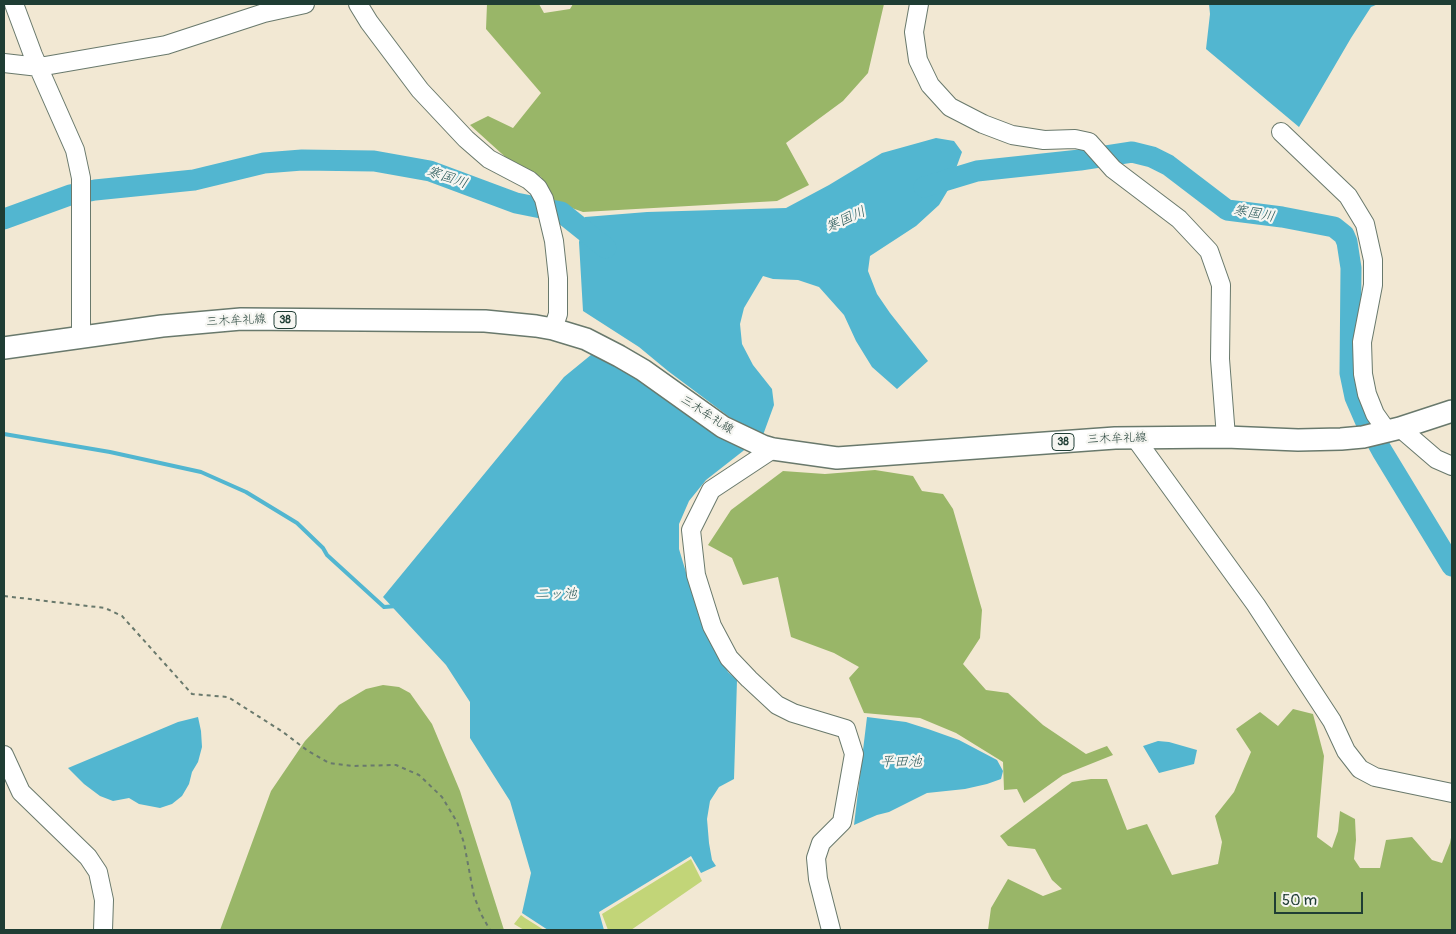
<!DOCTYPE html>
<meta charset="utf-8">
<style>
body{margin:0}
#map{position:relative;width:1456px;height:934px;overflow:hidden;background:#f2e8d3;font-family:Pangolin,sans-serif}
canvas{display:block}
.frame{position:absolute;inset:0;border:5px solid #1f3d34;pointer-events:none}
.scale{position:absolute;left:1274px;top:892px;width:89px;height:22px;box-sizing:border-box;border:2px solid #1f3d34;border-top:0;padding-left:6px;font-size:15px;line-height:18px;white-space:nowrap;color:#1f3d34;-webkit-text-stroke:4px #f6f6f2;paint-order:stroke}
</style>
<div id="map">
<canvas width="1456" height="934"></canvas>
<div class="frame"></div>
<div class="scale">50 m</div>
</div>
<script>
const ctx = document.querySelector('canvas').getContext('2d');
ctx.lineJoin = 'round';
function fill(path, color) { ctx.fillStyle = color; ctx.fill(path, 'evenodd'); }
const poly = rows => new Path2D(rows.map(r => 'M' + r).join(''));
function strokePath(path, color, width, dash) { ctx.strokeStyle = color; ctx.lineWidth = width; ctx.lineCap = dash ? 'butt' : 'round'; ctx.setLineDash(dash || []); ctx.stroke(path); }
function write(font, color, halo, rows, align = 'center') {
  ctx.font = font + ' Pangolin,"Klee One",sans-serif'; ctx.lineWidth = 4.5; ctx.setLineDash([]); ctx.textBaseline = 'middle'; ctx.strokeStyle = halo; ctx.fillStyle = color; for (const [text, x, y, turn = 0] of rows) {
    ctx.save(); ctx.translate(x, y); ctx.rotate((+turn || 0) * Math.PI / 180); ctx.textAlign = isNaN(turn) ? turn : align; if (halo) ctx.strokeText(text, 0, 0); ctx.fillText(text, 0, 0); ctx.restore();
  }
}
const green = poly([
 [691,859,702,881,631,930,608,930,602,914],
 [521,915,525,918,544,930,524,930,514,924]
]);
const forest = poly([
 [487,4,539,4,544,13,570,9,573,4,884,4,868,73,843,101,786,143,809,185,777,201,583,212,552,201,541,177,512,163,470,125,488,116,513,128,541,93,486,29],
 [875,470,913,476,922,491,943,494,953,509,982,610,980,638,963,664,986,690,1008,693,1043,725,1086,754,1107,746,1113,755,1063,775,1024,803,1017,789,1004,790,1003,762,956,733,920,718,864,713,849,678,859,667,834,653,791,637,778,577,743,585,732,558,708,545,731,510,783,471,825,474],
 [383,685,399,687,410,693,432,724,460,791,504,930,220,930,271,791,305,741,339,705,366,689],
 [1293,709,1313,714,1324,756,1317,837,1332,848,1338,831,1340,811,1355,819,1356,840,1354,859,1360,868,1380,868,1386,840,1412,837,1432,860,1442,863,1450,843,1452,832,1452,930,988,930,991,908,1008,879,1043,896,1062,889,1052,880,1035,849,1008,846,1000,836,1072,782,1091,779,1107,779,1127,830,1147,824,1172,875,1218,864,1222,842,1215,816,1234,792,1251,752,1236,729,1260,712,1278,726]
]);
const water = poly([
 [1209,4,1378,4,1371,7,1351,38,1299,127,1206,49,1210,14],
 [936,138,954,141,962,152,948,190,939,205,916,226,870,256,868,271,877,294,890,313,928,361,897,389,872,367,856,341,844,315,819,287,798,280,773,279,763,276,744,308,740,324,742,344,753,365,772,389,774,405,763,435,740,425,668,371,639,347,583,311,579,242,585,217,647,212,786,208,829,185,882,153],
 [597,350,752,444,706,480,689,501,679,524,679,549,699,616,710,642,723,661,728,672,737,680,734,779,719,787,710,801,707,819,709,843,712,860,716,866,701,873,691,856,599,912,604,930,548,930,522,913,531,873,510,801,470,738,470,702,446,665,383,597,564,377],
 [198,717,201,731,202,747,198,762,192,772,189,784,182,796,172,804,160,808,139,804,129,798,113,801,100,796,84,784,68,768,178,722],
 [867,717,906,722,928,729,959,740,997,760,1003,771,1001,779,987,784,965,789,927,793,889,812,877,815,854,825],
 [1158,741,1169,742,1197,750,1194,764,1159,773,1143,746]
]);
const stream = poly([
 [4,434,110,452,201,472,246,492,297,523,323,548,327,555,384,607,397,606]
]);
const river = poly([
 [924,187,977,171,1080,160,1132,152,1152,157,1168,165,1227,210,1282,217,1334,227,1344,235,1347,242,1351,268,1350,373,1355,397,1365,420,1382,451,1452,566],
 [4,219,70,195,95,190,194,180,264,163,302,160,374,161,430,171,516,203,561,212,606,248]
]);
const path = poly([
 [4,596,105,608,122,616,192,694,228,697,283,732,308,751,329,763,352,766,396,765,419,775,442,797,457,822,464,843,474,896,481,914,490,930]
]);
const minor = poly([
 [14,4,33,55,75,150,81,178,81,338],
 [358,4,369,22,420,90,466,139,489,159,529,180,538,188,544,199,554,241,558,278,558,314,553,329],
 [919,4,914,32,918,60,930,85,950,107,983,124,1012,135,1044,140,1075,139,1089,142,1113,169,1179,219,1209,251,1221,285,1220,359,1226,437],
 [4,63,39,67,166,45,264,13,305,4],
 [1281,132,1348,196,1365,224,1373,260,1373,285,1362,342,1363,374,1367,394,1375,414,1387,431],
 [1400,428,1436,459,1452,466],
 [1135,438,1256,605,1332,721,1346,751,1360,769,1375,777,1452,793],
 [773,449,711,490,691,530,696,575,712,626,729,658,749,679,777,705,793,713,846,729,854,754,842,822,821,843,816,858,818,879,831,930],
 [4,755,21,792,88,857,98,872,104,900,103,930]
]);
const major = poly([
 [4,348,162,326,241,319,485,321,536,326,553,329,586,339,619,356,643,370,723,427,763,446,773,449,837,458,1115,438,1226,437,1298,440,1341,439,1363,437,1400,428,1452,411]
]);
const shields = [
 [285,320,22],
 [1063,442,22]
];
const shieldNames = [
 ["38",285,320],
 ["38",1063,442]
];
const streetNames = [
 ["三木牟礼線",236,321,-3],
 ["三木牟礼線",707,415,33],
 ["三木牟礼線",1117,439,-2]
];
const waterNames = [
 ["寒国川",447,178,19],
 ["寒国川",1254,214,10],
 ["寒国川",846,220,-24],
 ["二ッ池",556,594],
 ["平田池",901,762]
];
fill(green, '#c2d578');
fill(forest, '#99b668');
fill(water, '#52b6d0');
strokePath(stream, '#52b6d0', 4);
strokePath(river, '#52b6d0', 21);
strokePath(minor, '#69796c', 20);
strokePath(major, '#69796c', 24);
strokePath(path, '#69796c', 2, [4, 4]);
strokePath(minor, '#fff', 18);
strokePath(major, '#fff', 21);
for (const [x, y, w] of shields) { const box = new Path2D(); box.roundRect(x - w / 2, y - 8.5, w, 17, 4); ctx.fillStyle = '#f6f6f2'; ctx.fill(box); strokePath(box, '#1f3d34', 1); }
write('bold 11px', '#1f3d34', null, shieldNames);
write('12px', '#1f3d34', '#f6f6f2', streetNames);
write('italic 14px', '#2c5b5b', '#f6f6f2', waterNames);
</script>
